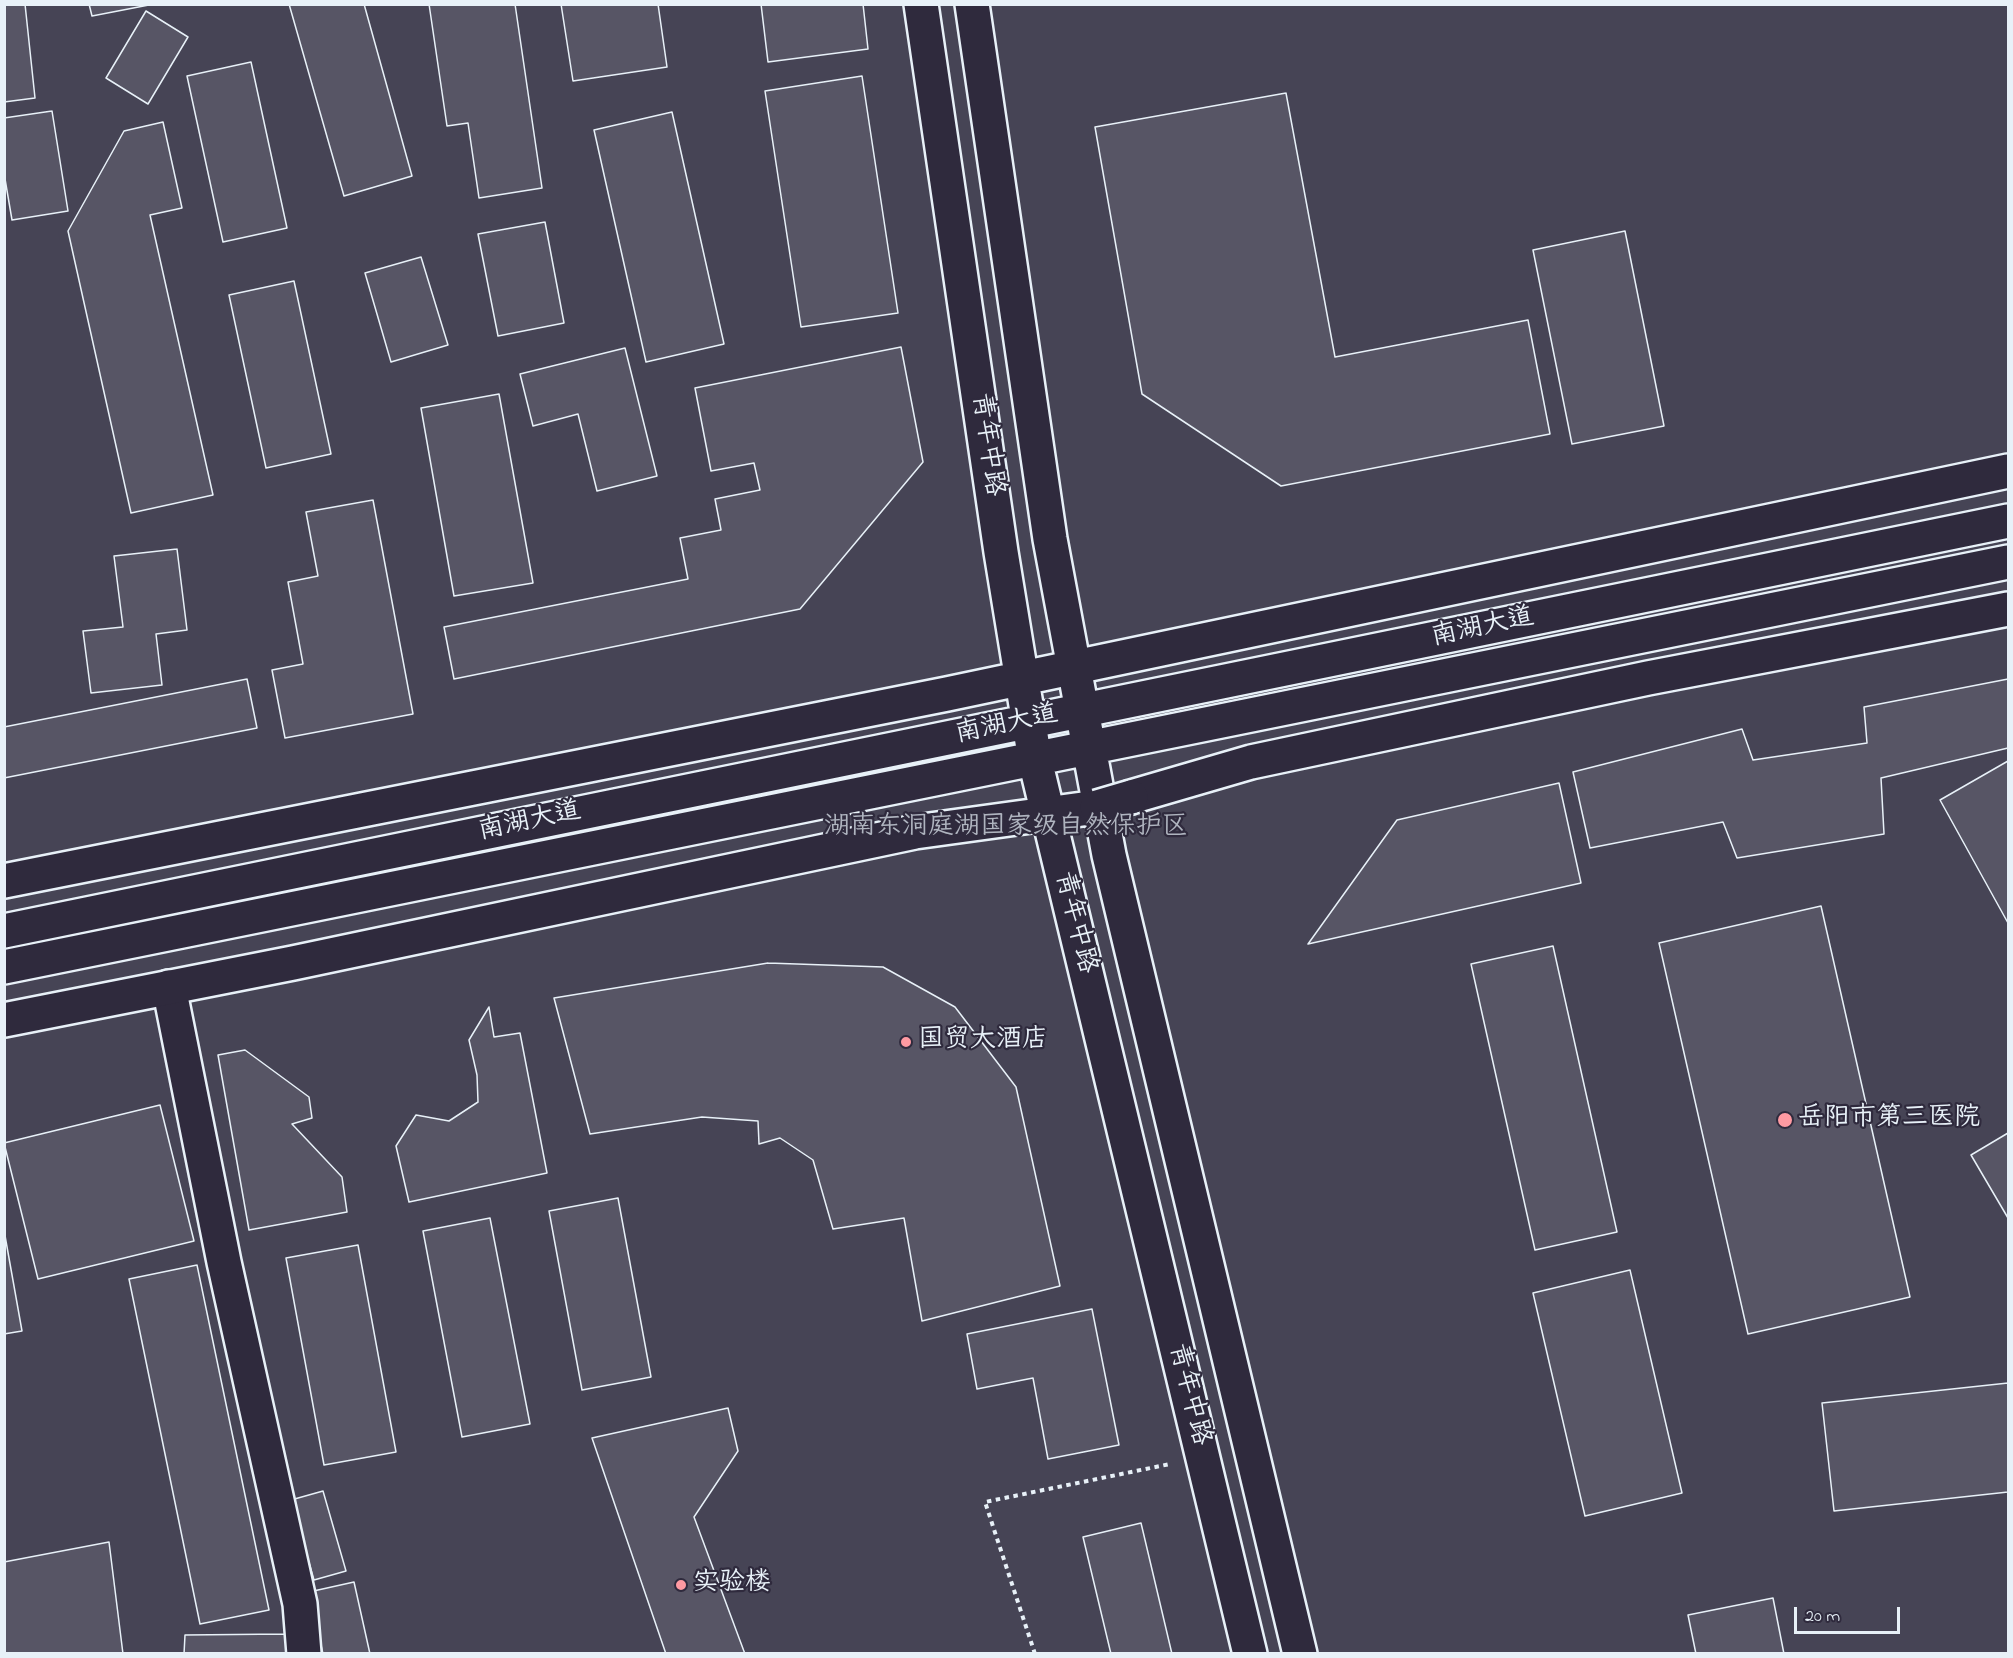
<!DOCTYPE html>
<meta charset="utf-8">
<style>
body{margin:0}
#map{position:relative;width:2013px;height:1658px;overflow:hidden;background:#2f2a3d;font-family:"Indie Flower",sans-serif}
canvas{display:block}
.frame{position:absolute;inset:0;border:6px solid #e8f1f8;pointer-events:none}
.scale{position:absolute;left:1794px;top:1607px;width:106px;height:27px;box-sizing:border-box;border:3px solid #e8f1f8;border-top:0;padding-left:8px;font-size:18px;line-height:21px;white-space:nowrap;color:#e8f1f8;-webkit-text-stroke:4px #2f2a3d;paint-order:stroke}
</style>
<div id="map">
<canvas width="2013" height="1658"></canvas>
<div class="frame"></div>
<div class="scale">20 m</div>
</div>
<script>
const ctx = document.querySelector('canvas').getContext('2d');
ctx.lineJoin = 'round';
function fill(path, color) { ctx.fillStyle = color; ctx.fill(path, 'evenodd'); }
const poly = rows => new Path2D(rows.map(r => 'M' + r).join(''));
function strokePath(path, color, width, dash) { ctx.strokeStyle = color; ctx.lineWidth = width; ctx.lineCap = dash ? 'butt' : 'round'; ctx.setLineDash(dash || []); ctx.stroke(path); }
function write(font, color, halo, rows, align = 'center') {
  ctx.font = font + ' "Indie Flower","LXGW WenKai TC",sans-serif'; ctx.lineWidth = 4.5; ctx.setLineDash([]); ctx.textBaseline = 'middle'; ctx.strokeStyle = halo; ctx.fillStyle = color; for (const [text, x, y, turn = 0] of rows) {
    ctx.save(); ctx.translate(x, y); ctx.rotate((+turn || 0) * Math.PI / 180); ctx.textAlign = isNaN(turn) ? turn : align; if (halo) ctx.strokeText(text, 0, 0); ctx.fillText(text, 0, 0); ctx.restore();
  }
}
const green = poly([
 [5,5,2008,5,2008,1653,5,1653]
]);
const building = poly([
 [4,4,25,4,35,98,4,102,4,4],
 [89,4,154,4,92,16,89,4],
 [289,4,364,4,412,176,344,196,289,4],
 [429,4,515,4,542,188,479,198,468,123,447,126,429,4],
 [561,4,658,4,667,67,573,81,561,4],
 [761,4,863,4,868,49,768,62,761,4],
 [146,11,188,37,148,104,106,78,146,11],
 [251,62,287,228,223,242,187,76,251,62],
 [862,76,898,313,801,327,765,91,862,76],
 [1286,93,1335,357,1528,320,1550,434,1281,486,1142,394,1095,127,1286,93],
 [52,111,68,211,12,220,4,173,4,118,52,111],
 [672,112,724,344,646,362,594,130,672,112],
 [163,122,182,208,150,215,213,495,131,513,68,231,124,131,163,122],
 [545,222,564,323,498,336,478,234,545,222],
 [1625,231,1664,426,1572,444,1533,250,1625,231],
 [421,257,448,345,391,362,365,273,421,257],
 [294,281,331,454,266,468,229,295,294,281],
 [901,347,923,462,800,609,454,679,444,627,688,579,680,538,721,530,715,499,760,490,754,463,711,471,695,388,901,347],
 [625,348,657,476,597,491,578,414,533,426,520,374,625,348],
 [499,394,533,583,454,596,421,408,499,394],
 [373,500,413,714,285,738,272,670,303,664,288,582,318,576,306,512,373,500],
 [177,549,187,630,156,634,162,685,91,693,83,631,123,627,114,556,177,549],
 [247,679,257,728,4,778,4,727,247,679],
 [2008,679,2008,748,1881,778,1884,834,1737,858,1723,822,1590,848,1573,772,1742,729,1753,760,1867,743,1864,707,2008,679],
 [2008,761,2008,923,1940,800,2008,761],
 [1559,783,1581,883,1308,944,1397,820,1559,783],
 [1821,906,1910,1297,1748,1334,1659,943,1821,906],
 [1553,946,1617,1232,1535,1250,1471,964,1553,946],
 [768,963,883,967,955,1007,1016,1087,1060,1286,922,1321,904,1218,833,1229,813,1160,780,1138,759,1144,758,1121,702,1117,590,1134,554,998,768,963],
 [489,1007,494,1037,520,1033,547,1173,409,1202,396,1146,416,1115,449,1121,478,1102,477,1075,469,1040,489,1007],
 [245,1050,309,1097,312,1118,292,1124,342,1177,347,1212,249,1230,218,1055,245,1050],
 [160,1105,194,1241,38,1279,4,1143,160,1105],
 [2008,1133,2008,1218,1971,1155,2008,1133],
 [618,1198,651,1377,582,1390,549,1211,618,1198],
 [490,1218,530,1424,462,1437,423,1231,490,1218],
 [4,1230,22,1331,4,1334,4,1230],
 [358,1245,396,1452,324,1465,286,1258,358,1245],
 [197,1265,269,1610,200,1624,129,1279,197,1265],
 [1630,1270,1682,1493,1585,1516,1533,1293,1630,1270],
 [1092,1309,1119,1445,1048,1459,1033,1378,977,1389,967,1334,1092,1309],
 [2008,1383,2008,1492,1834,1511,1822,1403,2008,1383],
 [728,1408,738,1451,694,1517,745,1654,666,1654,592,1438,728,1408],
 [323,1491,346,1571,314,1580,291,1500,323,1491],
 [1141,1523,1172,1654,1111,1654,1083,1537,1141,1523],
 [109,1542,123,1654,4,1654,4,1562,109,1542],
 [354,1582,370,1654,323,1654,309,1592,354,1582],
 [1773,1598,1784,1654,1696,1654,1688,1615,1773,1598],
 [285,1634,287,1654,184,1654,185,1635,285,1634]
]);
const path = poly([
 [1035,1654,985,1502,1170,1464]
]);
const minor = poly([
 [169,987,224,1262,300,1604,304,1654]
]);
const major = poly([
 [921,4,1001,552,1035,760,1250,1654],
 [972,4,1050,539,1109,855,1300,1654],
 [1131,797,1251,762,1648,678,2008,609],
 [4,881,947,694,2008,471],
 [4,931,2008,521],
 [4,967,2008,562],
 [4,1020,293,963,915,832,1097,807]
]);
const majorBridge = poly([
 [1097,807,1131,797]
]);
const markers = [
 [906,1042,6,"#ff9aa2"],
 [1785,1120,8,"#ff9aa2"],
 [681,1585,6,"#ff9aa2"]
];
const streetNames = [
 ["青年中路",986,445,82],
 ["南湖大道",1483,629,-12],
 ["南湖大道",1007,726,-12],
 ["南湖大道",530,823,-12],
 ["青年中路",1074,923,76],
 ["青年中路",1188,1395,76]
];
const parkNames = [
 ["湖南东洞庭湖国家级自然保护区",1006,829]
];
const poiNames = [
 ["国贸大酒店",918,1042],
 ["岳阳市第三医院",1798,1120],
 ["实验楼",693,1585]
];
fill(green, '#464455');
fill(building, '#575565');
strokePath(building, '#e8f1f8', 1.5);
strokePath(minor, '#e8f1f8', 38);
strokePath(major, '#e8f1f8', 38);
strokePath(path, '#e8f1f8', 4, [4.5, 4.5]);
strokePath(minor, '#2f2a3d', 33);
strokePath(major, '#2f2a3d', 33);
strokePath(majorBridge, '#e8f1f8', 38, []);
strokePath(majorBridge, '#2f2a3d', 33);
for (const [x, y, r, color] of markers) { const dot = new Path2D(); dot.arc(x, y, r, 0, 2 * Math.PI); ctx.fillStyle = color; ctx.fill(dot); strokePath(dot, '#2f2a3d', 2); }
write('26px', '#e8f1f8', '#2f2a3d', streetNames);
write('26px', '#afb4bf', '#2f2a3d', parkNames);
write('26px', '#e8f1f8', '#2f2a3d', poiNames, 'left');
</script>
